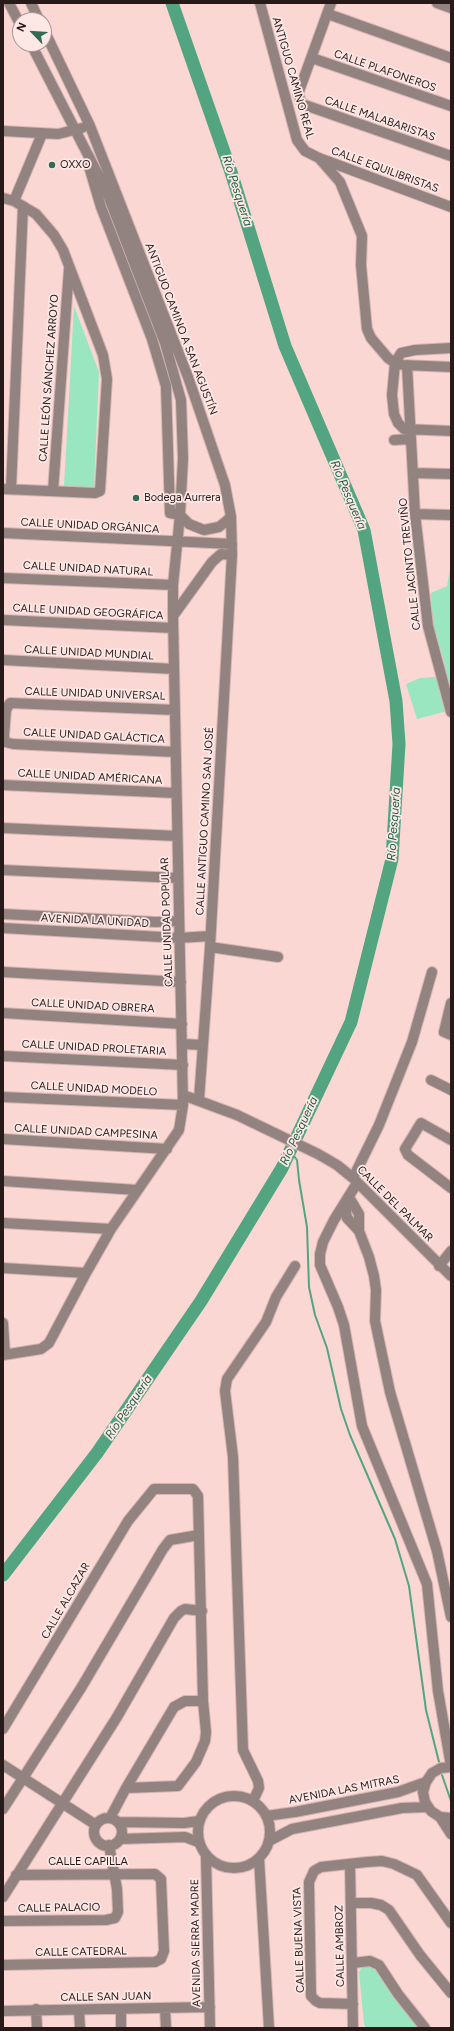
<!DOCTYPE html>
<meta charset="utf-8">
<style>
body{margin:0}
#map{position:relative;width:454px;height:2031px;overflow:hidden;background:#fbd7d4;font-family:Figtree,sans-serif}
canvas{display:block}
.frame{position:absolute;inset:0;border:4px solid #271a19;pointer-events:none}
.north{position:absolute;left:12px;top:12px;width:40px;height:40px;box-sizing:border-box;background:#fee8e6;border:1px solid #a89694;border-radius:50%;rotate:295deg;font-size:11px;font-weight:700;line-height:16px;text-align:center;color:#271a19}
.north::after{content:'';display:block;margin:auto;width:14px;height:18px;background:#336b52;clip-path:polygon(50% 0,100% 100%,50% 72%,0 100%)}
</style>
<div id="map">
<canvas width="454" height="2031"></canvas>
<div class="frame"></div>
<div class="north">N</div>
</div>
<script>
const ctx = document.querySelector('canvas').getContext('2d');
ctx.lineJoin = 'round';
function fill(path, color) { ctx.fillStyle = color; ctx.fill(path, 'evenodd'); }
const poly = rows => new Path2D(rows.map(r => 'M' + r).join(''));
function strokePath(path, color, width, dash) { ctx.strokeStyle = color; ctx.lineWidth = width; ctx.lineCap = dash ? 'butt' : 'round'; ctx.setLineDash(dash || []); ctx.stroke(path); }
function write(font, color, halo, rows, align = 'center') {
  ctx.font = font + ' Figtree,sans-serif'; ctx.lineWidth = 3.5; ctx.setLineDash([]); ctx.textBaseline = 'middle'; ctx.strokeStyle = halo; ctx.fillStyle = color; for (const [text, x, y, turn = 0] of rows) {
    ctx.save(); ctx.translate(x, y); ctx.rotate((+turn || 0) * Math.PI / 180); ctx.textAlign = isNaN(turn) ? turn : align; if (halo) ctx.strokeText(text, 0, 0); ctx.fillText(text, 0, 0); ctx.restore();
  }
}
const green = poly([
 [74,306,99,372,94,488,64,486],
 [450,569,451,710,417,719,406,684,420,678,446,676,444,661,432,621,431,593,447,586],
 [374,1965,422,2028,366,2028,364,2024,359,1972,362,1967]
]);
const stream = poly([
 [290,1151,297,1160,299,1180,307,1227,309,1287,315,1315,327,1348,341,1409,350,1435,395,1539,409,1586,426,1710,439,1762],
 [442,1775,451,1801]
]);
const river = poly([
 [3,1575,97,1453,201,1301,282,1168,351,1022,392,859,399,744,396,701,364,530,285,346,231,172,172,3]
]);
const minor = poly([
 [9,3,20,24],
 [31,3,39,20],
 [260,3,297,140,305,151,319,158,451,207],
 [437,3,451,8],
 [328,14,451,58],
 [44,30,90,126,188,377,225,485,231,517,232,555,210,947,199,1100],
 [312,58,451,106],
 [302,104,451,156],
 [302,104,298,94,331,3],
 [3,131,58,134,82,128],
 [319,158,340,182,362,236,361,265,367,329,371,338,388,358,395,363,403,365,451,367],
 [88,163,101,207,152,339,166,386,170,513,180,515,189,524,204,530,219,527,231,517],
 [3,198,14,201,36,214,54,235,63,250,103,355,107,379,100,491,95,493,3,489],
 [14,201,42,134],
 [451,348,415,350,401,353,395,363,392,395,394,414,398,423,404,429,451,431],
 [407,365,415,514,428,626,451,712],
 [394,440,410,439],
 [413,473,451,474],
 [11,489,23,206],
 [53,491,69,269],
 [415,514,451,515],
 [3,533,232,544],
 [3,578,173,585],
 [173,616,212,562,221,554,232,555],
 [3,620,173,628],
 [3,660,174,669],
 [175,710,10,703,6,710,4,736,5,742,13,744,175,752],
 [3,785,175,793],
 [3,828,177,836],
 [3,870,178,878],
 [3,914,156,922,179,921],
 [3,928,179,938,210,936],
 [210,947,278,957],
 [3,972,181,982],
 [451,1003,444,1032,451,1035],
 [3,1013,182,1024],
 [183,1044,203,1045],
 [3,1056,183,1065],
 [431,1080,451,1090],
 [183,1095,237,1115,318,1154,337,1165,353,1178,451,1276],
 [3,1097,183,1105],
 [3,1139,167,1149],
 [451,1140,421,1123,405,1149,408,1155,451,1188],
 [353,1178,379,1125,412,1042,432,972],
 [3,1181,137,1190],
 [357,1183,334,1220,323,1242,320,1254,320,1265,338,1307,344,1325,362,1426,427,1584,438,1691,451,1766],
 [349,1197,359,1214,359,1231,369,1257,374,1276,376,1290,375,1321,390,1392,437,1551,451,1617],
 [345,1204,347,1218,359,1231],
 [3,1223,111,1229],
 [439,1266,451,1251],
 [3,1268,86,1273],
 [3,1323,5,1354],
 [3,1355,41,1349,49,1343,86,1273,111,1229,179,1130,183,1105,173,616,173,585,180,515,183,458,181,400,165,343,106,190,31,44],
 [3,1729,128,1521,154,1489,193,1489,198,1496,203,1701,206,1732,205,1741,196,1762,178,1786,126,1788],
 [3,1765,96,1825],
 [451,1767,441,1768,432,1773,426,1782,423,1792,425,1802,431,1811,440,1817,451,1818],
 '198 1832a36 36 0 1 1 72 0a36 36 0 1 1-72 0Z',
 [253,1801,259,1788,258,1781,243,1750,233,1457,225,1391,227,1379,266,1322,276,1297,295,1266],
 [3,1809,81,1688,163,1549,170,1540,199,1535],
 [266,1816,295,1812,398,1792,426,1782],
 [440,1817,451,1834],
 [110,1818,126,1788,174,1707,185,1701,203,1701],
 '94 1832a14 14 0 1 1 28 0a14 14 0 1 1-28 0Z',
 [118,1822,184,1823,199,1821],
 [120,1839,185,1837,198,1842],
 [269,1841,292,1829,402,1808,427,1807],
 [206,1857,210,2028],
 [259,1858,269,2028],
 [350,1864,353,2028],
 [3,1897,117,1717,174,1618,181,1611,185,1609,202,1611],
 [351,1903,371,1903,381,1905,389,1910,420,1955,451,1993],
 [3,1921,106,1920,115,1918,118,1912,117,1889,109,1845],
 [353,1963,370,1961,379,1965,398,1994,425,2028],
 [3,1965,155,1962,161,1959,164,1951,161,1879,155,1874,16,1875],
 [353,2004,320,2003,316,2001,311,1996,309,1882,314,1871,321,1867,367,1862,382,1861,394,1864,417,1875,451,1923],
 [165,2008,166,2028],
 [36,2009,37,2028],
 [121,2009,121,2028],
 [79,2010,80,2028],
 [3,2011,210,2007]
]);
const markers = [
 [52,165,4,"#336b52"],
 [136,498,4,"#336b52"]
];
const streetNames = [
 ["CALLE PLAFONEROS",385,71,19],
 ["ANTIGUO CAMINO REAL",293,78,74],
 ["CALLE MALABARISTAS",380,119,19],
 ["CALLE EQUILIBRISTAS",385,170,20],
 ["ANTIGUO CAMINO A SAN AGUSTÍN",181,329,69],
 ["CALLE LEÓN SÁNCHEZ ARROYO",49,378,-86],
 ["CALLE UNIDAD ORGÁNICA",90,526,3],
 ["CALLE JACINTO TREVIÑO",410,564,-96],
 ["CALLE UNIDAD NATURAL",88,569,3],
 ["CALLE UNIDAD GEOGRÁFICA",88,612,3],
 ["CALLE UNIDAD MUNDIAL",89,653,3],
 ["CALLE UNIDAD UNIVERSAL",95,694,2],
 ["CALLE UNIDAD GALÁCTICA",94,736,3],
 ["CALLE UNIDAD AMÉRICANA",90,777,3],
 ["CALLE ANTIGUO CAMINO SAN JOSÉ",205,821,-87],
 ["AVENIDA LA UNIDAD",95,921,3],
 ["CALLE UNIDAD POPULAR",167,922,-92],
 ["CALLE UNIDAD OBRERA",93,1006,3],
 ["CALLE UNIDAD PROLETARIA",94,1048,3],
 ["CALLE UNIDAD MODELO",94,1089,3],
 ["CALLE UNIDAD CAMPESINA",86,1132,3],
 ["CALLE DEL PALMAR",395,1204,45],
 ["CALLE ALCAZAR",66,1601,-60],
 ["AVENIDA LAS MITRAS",344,1790,-11],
 ["CALLE CAPILLA",88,1862],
 ["CALLE PALACIO",59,1908,-1],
 ["CALLE BUENA VISTA",299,1940,-92],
 ["AVENIDA SIERRA MADRE",196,1943,-91],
 ["CALLE AMBROZ",340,1946,-91],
 ["CALLE CATEDRAL",81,1952,-1],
 ["CALLE SAN JUAN",106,1997,-1]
];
const poiNames = [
 ["OXXO",60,165],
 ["Bodega Aurrera",144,498]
];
const waterNames = [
 ["Río Pesquería",237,191,72],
 ["Río Pesquería",348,495,67],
 ["Río Pesquería",394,824,-86],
 ["Río Pesquería",299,1131,-65],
 ["Río Pesquería",129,1407,-56]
];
fill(green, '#9ae6c1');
strokePath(stream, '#52a580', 2);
strokePath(river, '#52a580', 13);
strokePath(minor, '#d5b5b2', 12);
strokePath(minor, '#928381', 10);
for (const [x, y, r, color] of markers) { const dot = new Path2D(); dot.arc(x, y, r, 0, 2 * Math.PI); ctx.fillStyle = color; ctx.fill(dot); strokePath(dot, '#fee8e6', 1.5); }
write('11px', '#271a19', '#fee8e6', streetNames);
write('11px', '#271a19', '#fee8e6', poiNames, 'left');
write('italic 12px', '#1f5e44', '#fee8e6', waterNames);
</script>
